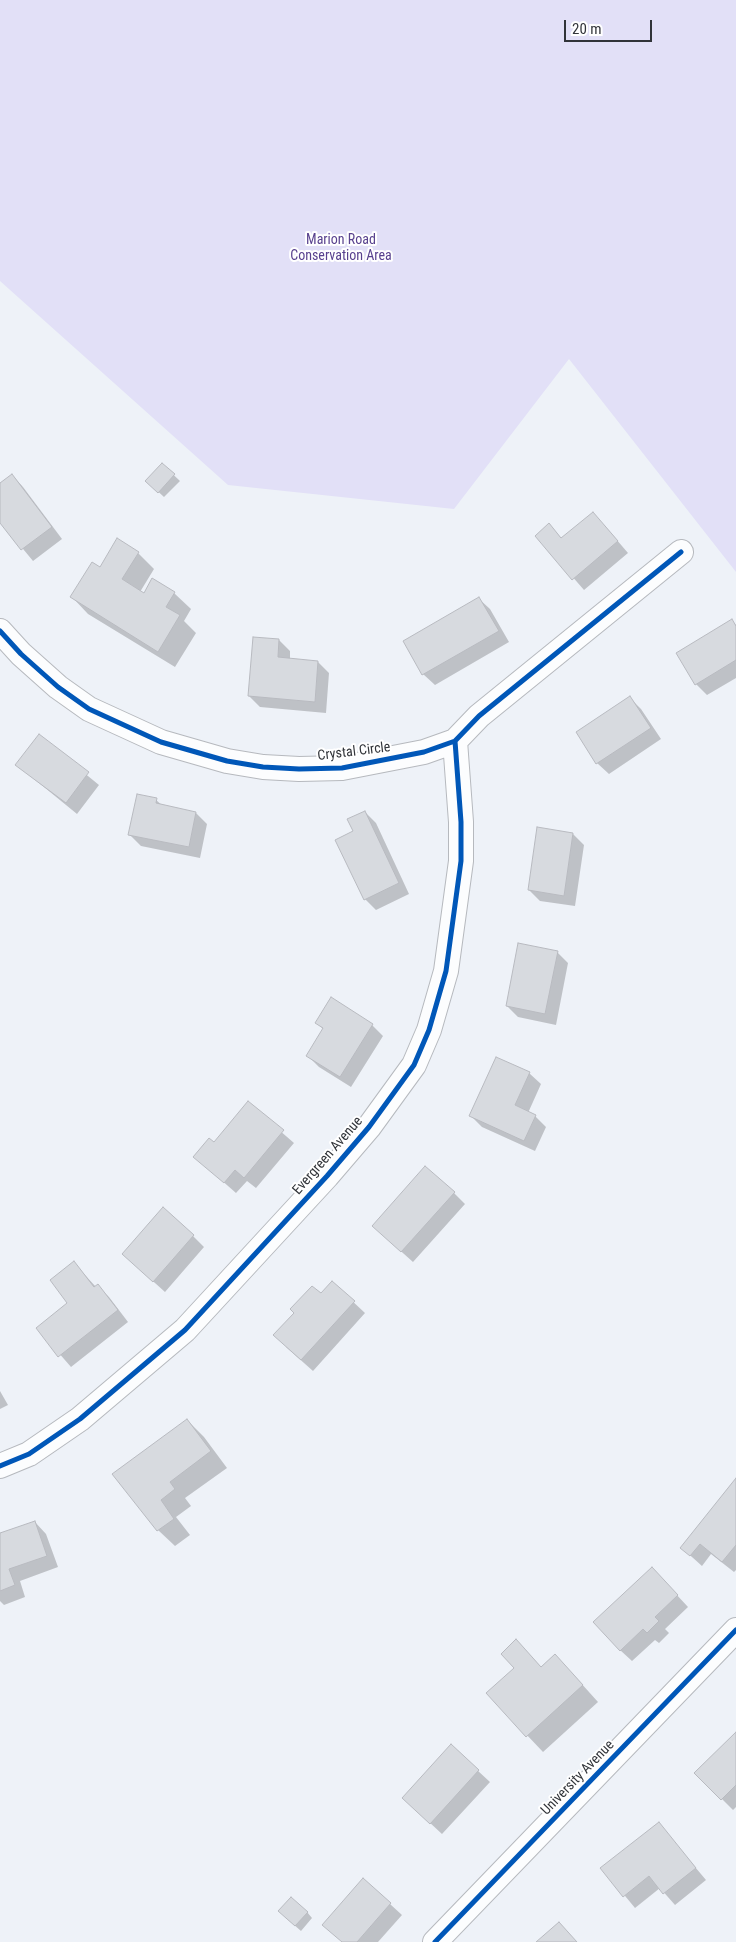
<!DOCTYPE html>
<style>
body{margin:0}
#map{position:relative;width:736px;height:1942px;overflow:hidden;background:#eef2f8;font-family:"Roboto Condensed",sans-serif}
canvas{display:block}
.scale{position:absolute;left:564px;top:20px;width:88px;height:22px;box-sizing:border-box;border:2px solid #313439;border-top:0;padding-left:6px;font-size:15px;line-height:18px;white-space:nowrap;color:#313439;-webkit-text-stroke:4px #fff;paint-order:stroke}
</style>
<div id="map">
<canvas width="736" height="1942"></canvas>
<div class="scale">20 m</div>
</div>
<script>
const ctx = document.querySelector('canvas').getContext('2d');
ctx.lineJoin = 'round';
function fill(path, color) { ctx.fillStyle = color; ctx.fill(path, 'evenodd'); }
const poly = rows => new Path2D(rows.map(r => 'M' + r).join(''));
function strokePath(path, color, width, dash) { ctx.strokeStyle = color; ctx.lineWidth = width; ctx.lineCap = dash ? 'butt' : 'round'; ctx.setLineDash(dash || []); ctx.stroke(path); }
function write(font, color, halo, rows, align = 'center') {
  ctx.font = font + ' "Roboto Condensed",sans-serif'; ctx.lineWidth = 4; ctx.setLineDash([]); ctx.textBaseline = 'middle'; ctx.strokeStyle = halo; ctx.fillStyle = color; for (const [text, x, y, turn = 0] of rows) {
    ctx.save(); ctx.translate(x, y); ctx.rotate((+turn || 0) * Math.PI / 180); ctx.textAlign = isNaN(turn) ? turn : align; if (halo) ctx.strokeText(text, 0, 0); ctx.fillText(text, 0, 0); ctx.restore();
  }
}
const green = poly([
 [0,0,736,0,736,572,569,359,454,509,228,485,0,281]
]);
const shadow = poly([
 [162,464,180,481,164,497,152,486],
 [12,475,23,487,62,539,33,561,0,521,0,484],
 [549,525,562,539,604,525,628,553,584,590,537,536],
 [138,553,154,569,140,592,144,594,153,580,174,593,191,609,184,621,196,633,175,667,88,614,72,597],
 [478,598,490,609,509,642,435,685,423,674],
 [731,621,736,625,736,678,707,695,696,684],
 [279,640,290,651,290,660,318,662,329,673,326,713,260,707,249,696],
 [630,698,641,709,661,739,609,774,597,763],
 [39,736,99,785,77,814,17,765],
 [156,800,163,806,196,813,207,824,200,858,141,846,130,835],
 [365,812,376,823,409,894,376,910,365,899,354,832],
 [573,834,584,845,575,906,540,901,529,890],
 [557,952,568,963,556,1025,518,1017,507,1006],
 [316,1022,372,1025,383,1036,351,1087,319,1067,307,1055,324,1030],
 [529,1073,541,1084,528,1113,535,1116,546,1127,535,1151,482,1127,471,1116],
 [248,1103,294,1143,256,1188,247,1181,236,1193,195,1157,214,1144],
 [454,1193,465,1204,413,1262,385,1237],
 [193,1236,204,1247,165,1292,135,1265],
 [74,1263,96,1287,97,1286,109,1297,128,1322,71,1367,37,1328,69,1303],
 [332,1282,365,1313,313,1371,286,1347,321,1295],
 [0,1391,8,1405,0,1409],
 [187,1420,204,1437,227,1468,185,1498,191,1506,176,1517,190,1535,175,1546,158,1530,114,1474],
 [736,1480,736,1570,734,1572,711,1554,702,1566,682,1548],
 [35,1522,46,1534,58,1567,20,1581,25,1597,4,1605,0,1601,0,1535],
 [663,1580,688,1607,665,1629,669,1633,659,1643,655,1640,632,1661,620,1650],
 [516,1641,542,1668,571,1672,598,1702,543,1752,488,1694,516,1668],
 [736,1734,736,1807,733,1810,696,1773],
 [451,1746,490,1782,442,1834,415,1809],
 [658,1823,706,1880,675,1905,660,1888,635,1908,602,1868],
 [390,1904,402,1915,378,1942,342,1942],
 [307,1912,312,1918,301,1931,285,1917]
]);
const building = poly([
 [162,463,175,474,158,493,145,481,162,463],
 [12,474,52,527,21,550,0,523,0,483,12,474],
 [593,512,618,541,572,580,535,536,549,523,561,538,593,512],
 [117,538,139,552,122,579,144,593,152,578,175,592,166,607,180,615,158,652,70,597,92,562,100,567,117,538],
 [479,597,499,631,422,675,403,641,479,597],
 [732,619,736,626,736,660,695,685,676,653,732,619],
 [253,637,279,639,278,657,318,661,315,702,248,696,253,637],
 [630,696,651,728,596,764,576,732,630,696],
 [39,734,89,772,66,803,15,765,39,734],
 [137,794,157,798,156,803,196,812,189,847,128,835,137,794],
 [365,811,399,883,364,900,335,840,353,831,347,819,365,811],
 [537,827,573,833,564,896,528,890,537,827],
 [518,943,558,951,545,1014,506,1006,518,943],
 [331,997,373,1024,340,1077,306,1056,323,1028,315,1023,331,997],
 [496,1057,530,1072,515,1105,536,1115,524,1141,469,1116,496,1057],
 [248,1101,284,1130,244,1178,235,1170,224,1183,193,1157,209,1138,214,1142,248,1101],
 [425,1166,455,1192,401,1252,372,1226,425,1166],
 [163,1207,194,1235,153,1282,122,1254,163,1207],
 [74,1261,94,1287,98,1284,118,1310,58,1357,36,1328,67,1303,50,1280,74,1261],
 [332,1281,355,1301,301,1360,273,1335,294,1313,290,1309,312,1286,321,1293,332,1281],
 [187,1419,211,1451,170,1482,175,1489,161,1500,174,1519,157,1531,112,1474,187,1419],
 [736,1478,736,1545,722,1562,700,1544,690,1556,680,1548,736,1478],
 [35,1521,47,1556,9,1569,15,1585,0,1591,0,1533,35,1521],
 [652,1567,678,1595,655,1617,659,1621,647,1633,643,1629,620,1651,593,1622,652,1567],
 [516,1639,541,1667,555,1654,583,1685,526,1737,486,1693,514,1668,501,1654,516,1639],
 [736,1732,736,1785,721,1800,694,1773,736,1732],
 [451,1744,479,1770,430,1824,402,1798,451,1744],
 [659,1822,696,1868,663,1894,649,1876,623,1897,600,1868,659,1822],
 [363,1878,391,1903,357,1942,342,1942,322,1925,363,1878],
 [291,1897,308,1912,295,1926,278,1911,291,1897],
 [559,1922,577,1942,536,1942,559,1922]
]);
const street = poly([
 [0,631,21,654,58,687,89,709,161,742,227,761,263,767,299,769,342,768,424,752,455,741,479,716,681,552],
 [0,1466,29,1454,80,1419,185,1330,327,1176,369,1127,414,1065,429,1030,446,971,461,861,461,822,455,741],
 [435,1942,736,1630]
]);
const cycleway = poly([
 [0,631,21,654,58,687,89,709,161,742,227,761,263,767,299,769,342,768,424,752,455,741,479,716,681,552],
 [0,1466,29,1454,80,1419,185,1330,327,1176,369,1127,414,1065,429,1030,446,971,461,861,461,822,455,741],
 [435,1942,736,1630]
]);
const parkNames = [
 ["Marion Road",341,240],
 ["Conservation Area",341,256]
];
const streetNames = [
 ["Crystal Circle",354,752,-7],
 ["Evergreen Avenue",328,1156,-49],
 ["University Avenue",578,1778,-46]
];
fill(green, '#e2e0f7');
fill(shadow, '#0003');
fill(building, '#d7dadf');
strokePath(building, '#b8bac0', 1);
strokePath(street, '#b6b9be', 26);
strokePath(street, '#fcfdfe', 24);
strokePath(cycleway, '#0057b8', 5);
write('14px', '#58418e', '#fff', parkNames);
write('14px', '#313439', '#fff', streetNames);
</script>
